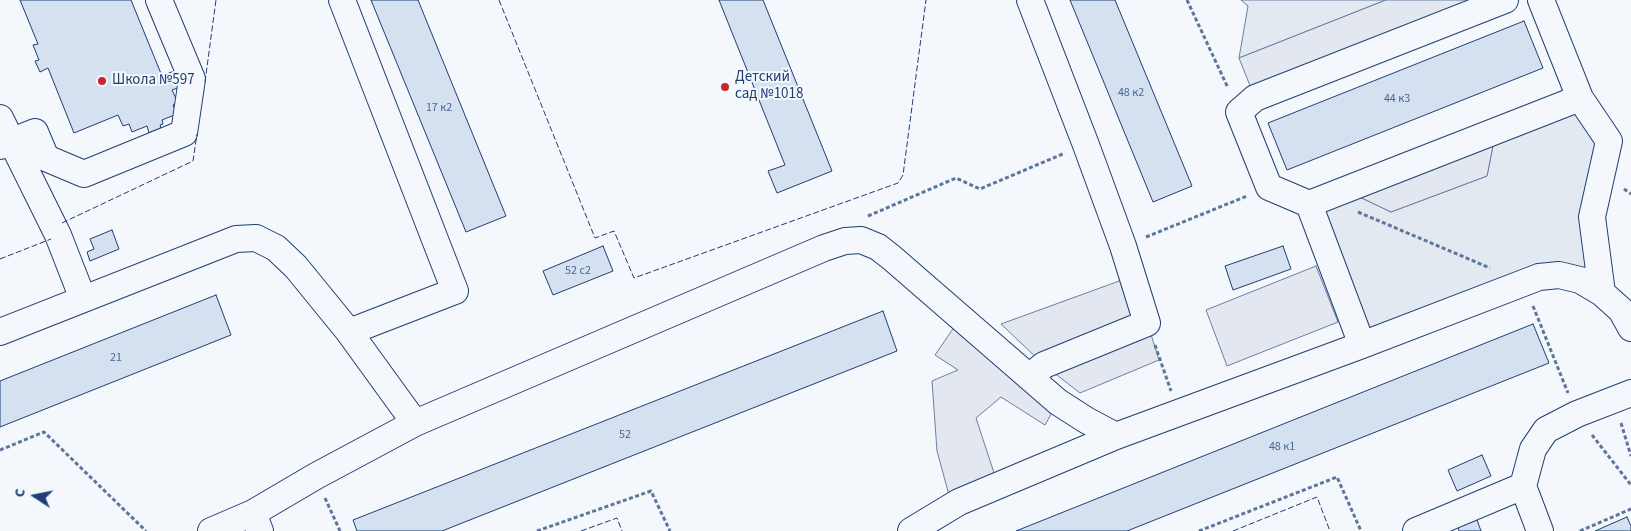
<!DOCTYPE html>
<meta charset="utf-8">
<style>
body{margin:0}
#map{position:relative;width:1631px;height:531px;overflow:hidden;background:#f4f7fb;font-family:"Source Sans 3",sans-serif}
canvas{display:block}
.north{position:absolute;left:10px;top:471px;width:50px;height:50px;-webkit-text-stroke:4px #f4f7fb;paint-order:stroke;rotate:281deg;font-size:14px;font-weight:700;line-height:20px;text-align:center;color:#1d3f73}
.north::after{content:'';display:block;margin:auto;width:18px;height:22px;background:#1d3f73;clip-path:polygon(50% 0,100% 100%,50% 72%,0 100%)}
</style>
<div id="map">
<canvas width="1631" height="531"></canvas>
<div class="north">С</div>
</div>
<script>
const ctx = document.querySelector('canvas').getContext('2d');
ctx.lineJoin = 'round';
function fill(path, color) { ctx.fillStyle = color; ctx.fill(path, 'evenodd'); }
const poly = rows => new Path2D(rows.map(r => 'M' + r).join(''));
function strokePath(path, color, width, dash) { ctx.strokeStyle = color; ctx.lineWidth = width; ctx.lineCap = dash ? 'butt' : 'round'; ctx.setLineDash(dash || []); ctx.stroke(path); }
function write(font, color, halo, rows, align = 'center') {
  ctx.font = font + ' "Source Sans 3",sans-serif'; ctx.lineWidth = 4; ctx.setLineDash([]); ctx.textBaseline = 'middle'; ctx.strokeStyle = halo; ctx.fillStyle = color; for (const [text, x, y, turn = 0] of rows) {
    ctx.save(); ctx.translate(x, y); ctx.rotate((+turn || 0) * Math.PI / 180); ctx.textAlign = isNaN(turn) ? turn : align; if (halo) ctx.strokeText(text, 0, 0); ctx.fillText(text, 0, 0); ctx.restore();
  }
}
const green = poly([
 [1241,0,1386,0,1239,58,1248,6,1241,0],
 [1580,98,1609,141,1602,293,1559,275,1362,345,1309,204,1345,190,1391,212,1487,176,1496,131,1580,98]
]);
const parking = poly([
 [1386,0,1488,0,1255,98,1239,58,1386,0],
 [1496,131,1487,176,1391,212,1345,190,1496,131],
 [1316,266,1338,322,1227,366,1206,310,1316,266],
 [1133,276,1159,360,1080,393,1044,365,1001,324,1133,276],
 [961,317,1058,402,1045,425,1001,397,976,418,998,485,952,506,937,451,932,381,958,370,935,355,961,317]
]);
const building = poly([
 [20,0,131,0,162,76,174,71,180,87,172,90,178,103,173,105,177,114,162,120,163,124,160,125,161,128,149,133,147,126,132,132,129,124,123,126,118,115,74,133,48,68,40,72,35,61,39,60,33,45,38,44,20,0],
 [371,0,418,0,506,216,466,232,371,0],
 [719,0,763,0,832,171,777,193,768,171,785,165,719,0],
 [1070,0,1115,0,1192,186,1153,202,1070,0],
 [1524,21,1543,68,1287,170,1268,123,1524,21],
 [112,230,119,249,90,261,87,252,94,249,90,239,112,230],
 [603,246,613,271,553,295,543,271,603,246],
 [1283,246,1291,269,1233,290,1225,266,1283,246],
 [216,295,231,335,0,427,0,381,216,295],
 [883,311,897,351,442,531,357,531,353,520,883,311],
 [1533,324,1549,363,1127,531,1016,531,1533,324],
 [1482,455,1491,476,1457,491,1448,470,1482,455],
 [1627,517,1631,526,1631,531,1595,531,1627,517],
 [1477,520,1481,531,1459,531,1458,527,1477,520]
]);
const path = poly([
 [1187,0,1228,88],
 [1624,189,1631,194],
 [1358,212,1490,268],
 [868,216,956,178,980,189,1065,153],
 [1146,237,1247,196],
 [1533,306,1568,393],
 [1155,345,1171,391],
 [1621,423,1631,456],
 [1592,435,1631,485],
 [0,450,44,432,146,531],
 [325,498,340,531],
 [537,531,651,491,670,531],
 [1199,531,1337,477,1361,531],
 [1580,531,1631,509]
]);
const minor = poly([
 [342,0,455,291,349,332],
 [1505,0,1255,98,1239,112,1269,187,1309,204,1580,98],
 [1541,0,1580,98,1609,141,1592,217,1602,293],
 [0,118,58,235,83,299],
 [0,146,35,132,46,158,84,174,184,133,192,79,159,0],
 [1309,204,1362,345],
 [0,332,236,239,256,238,276,248,296,267,349,332,415,423,824,248,845,241,861,240,878,247,892,258,1058,402,1086,420,1116,436,1362,345,1539,277,1559,275,1580,280,1602,293,1621,310,1631,328],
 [1029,377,1044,365,1147,323,1123,246,1086,145,1030,0],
 [211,531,253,513],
 [260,531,253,513,316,476,415,423],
 [911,531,959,502,1116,436],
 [1416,531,1523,486],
 [1540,531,1523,486,1533,449,1546,430,1577,414,1631,393]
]);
const fence = poly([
 [499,0,595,238,614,231,634,278,898,183,903,175,926,0],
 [205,82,216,0],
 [62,223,193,161,197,134],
 [0,259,51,239],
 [581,531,617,518,622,531],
 [1233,531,1317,497,1330,531]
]);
const markers = [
 [102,81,5,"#c62828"],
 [725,87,5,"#c62828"]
];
const numberNames = [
 ["48 к2",1131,93],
 ["44 к3",1397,99],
 ["17 к2",439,108],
 ["52 с2",578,271],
 ["21",116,358],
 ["52",625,435],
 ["48 к1",1282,447]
];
const poiNames = [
 ["Детский",735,78],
 ["сад №1018",735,95],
 ["Школа №597",112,81]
];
fill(green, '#e3e9f0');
strokePath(green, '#687fa3', 1);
fill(parking, '#e3e8f0');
strokePath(parking, '#687fa3', 1);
fill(building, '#d5e0f0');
strokePath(building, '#1d3f73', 1);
strokePath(minor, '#1d3f73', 28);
strokePath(path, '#5e769c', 3, [4, 2.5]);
strokePath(minor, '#f4f7fb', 26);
strokePath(fence, '#1d3f73', 1, [6, 2.5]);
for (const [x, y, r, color] of markers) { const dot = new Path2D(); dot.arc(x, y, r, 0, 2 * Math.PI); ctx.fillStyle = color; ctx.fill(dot); strokePath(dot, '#f4f7fb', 2); }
write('12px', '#4b6792', null, numberNames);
write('15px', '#1d3f73', '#f4f7fb', poiNames, 'left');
</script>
